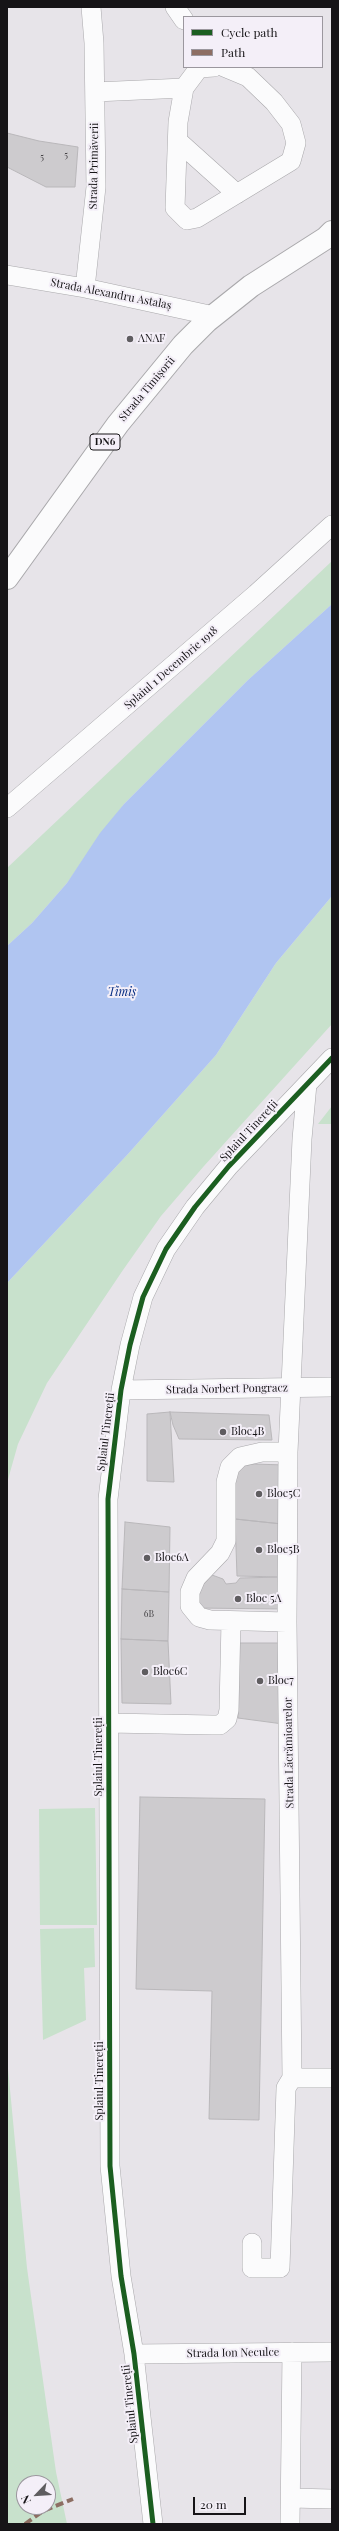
<!DOCTYPE html>
<meta charset="utf-8">
<style>
body{margin:0}
#map{position:relative;width:339px;height:2531px;overflow:hidden;background:#e7e4e9;font-family:"Playfair Display",serif}
canvas{display:block}
.frame{position:absolute;inset:0;border:8px solid #161417;pointer-events:none}
.legend{position:absolute;left:183px;top:16px;width:140px;height:52px;box-sizing:border-box;background:#f4eff8;border:1px solid #9b979e;margin:0;padding:5px 7px;list-style:none;font-size:12px;color:#161417}
.legend li{display:flex;align-items:center;gap:8px;height:20px}
.legend b{width:20px;border:1px solid #9b979e}
.north{position:absolute;left:16px;top:2475px;width:40px;height:40px;box-sizing:border-box;background:#f4eff8;border:1px solid #9b979e;border-radius:50%;rotate:245deg;font-size:11px;font-weight:700;line-height:16px;text-align:center;color:#161417}
.north::after{content:'';display:block;margin:auto;width:14px;height:18px;background:#5f5d60;clip-path:polygon(50% 0,100% 100%,50% 72%,0 100%)}
.scale{position:absolute;left:193px;top:2497px;width:53px;height:18px;box-sizing:border-box;border:2px solid #161417;border-top:0;padding-left:5px;font-size:12px;line-height:14px;white-space:nowrap;color:#161417;-webkit-text-stroke:3px #f4eff8;paint-order:stroke}
</style>
<div id="map">
<canvas width="339" height="2531"></canvas>
<div class="frame"></div>
<ul class="legend">
<li><b style="height:5px;background:#1b5e20"></b>Cycle path</li>
<li><b style="height:5px;background:#8d6e63"></b>Path</li>
</ul>
<div class="north">N</div>
<div class="scale">20 m</div>
</div>
<script>
const ctx = document.querySelector('canvas').getContext('2d');
ctx.lineJoin = 'round';
function fill(path, color) { ctx.fillStyle = color; ctx.fill(path, 'evenodd'); }
const poly = rows => new Path2D(rows.map(r => 'M' + r).join(''));
function strokePath(path, color, width, dash) { ctx.strokeStyle = color; ctx.lineWidth = width; ctx.lineCap = dash ? 'butt' : 'round'; ctx.setLineDash(dash || []); ctx.stroke(path); }
function write(font, color, halo, rows, align = 'center') {
  ctx.font = font + ' "Playfair Display",serif'; ctx.lineWidth = 4; ctx.setLineDash([]); ctx.textBaseline = 'middle'; ctx.strokeStyle = halo; ctx.fillStyle = color; for (const [text, x, y, turn = 0] of rows) {
    ctx.save(); ctx.translate(x, y); ctx.rotate((+turn || 0) * Math.PI / 180); ctx.textAlign = isNaN(turn) ? turn : align; if (halo) ctx.strokeText(text, 0, 0); ctx.fillText(text, 0, 0); ctx.restore();
  }
}
const green = poly([
 [332,561,332,604,248,680,124,804,67,883,32,923,7,946,7,868],
 [332,896,332,1024,204,1166,161,1216,123,1270,47,1383,18,1444,7,1483,7,1283,128,1154,216,1055,276,963],
 [332,1106,332,1124,318,1124],
 [95,1808,97,1925,40,1925,39,1809],
 [94,1928,95,1967,84,1968,86,2020,43,2040,40,1929],
 [7,2058,27,2268,56,2472,67,2524,7,2524],
 [24,2483,48,2483,48,2507,24,2507]
]);
const water = poly([
 [332,604,332,896,276,963,216,1055,128,1154,7,1283,7,946,32,923,67,883,100,833,124,804,248,680]
]);
const building = poly([
 [7,133,39,141,78,147,75,187,46,187,7,167,7,133],
 [170,1412,269,1415,272,1440,179,1439,173,1425,170,1412],
 [170,1412,174,1482,147,1481,147,1414,170,1412],
 [253,1464,285,1465,282,1524,235,1519,235,1468,253,1464],
 [235,1519,282,1524,282,1577,237,1576,235,1519],
 [125,1522,170,1527,169,1592,122,1589,125,1522],
 [212,1575,223,1579,226,1584,236,1583,240,1578,282,1577,282,1609,196,1608,200,1578,212,1575],
 [122,1589,169,1592,168,1641,121,1639,122,1589],
 [121,1639,168,1641,171,1704,122,1703,121,1639],
 [235,1643,284,1643,283,1724,238,1718,235,1643],
 [140,1797,265,1799,259,2120,209,2119,212,1991,136,1989,140,1797]
]);
const minor = poly([
 [175,7,184,20],
 [214,67,199,68,184,88,178,122,175,208,187,220,197,218,291,161,296,143,291,124,274,102,248,77,224,67],
 [95,92,184,88],
 [178,141,237,194],
 [7,275,85,288,214,316],
 [85,288,96,187,94,43,91,7],
 [7,808,256,594,332,525],
 [121,1390,332,1387],
 [287,1622,210,1620,199,1617,190,1606,190,1592,196,1578,220,1553,226,1541,226,1482,230,1467,240,1457,262,1452,288,1452],
 [109,1723,212,1725,220,1725,227,1719,229,1710,231,1621],
 [292,2078,287,1622,288,1452,302,1139,307,1084],
 [292,2078,332,2078],
 [252,2243,252,2268,280,2268,286,2088,292,2078],
 [134,2354,332,2352],
 [291,2498,332,2499],
 [153,2524,134,2354,121,2276,110,2166,108,1499,121,1390,130,1345,143,1297,166,1249,195,1207,229,1166,332,1058],
 [290,2524,292,2352]
]);
const primary = poly([
 [7,578,118,424,183,345,207,321,251,286,326,238,332,232]
]);
const quiet = poly([
 [25,2524,43,2511,73,2499]
]);
const cycleway = poly([
 [153,2524,134,2354,121,2276,110,2166,108,1499,121,1390,130,1345,143,1297,166,1249,195,1207,229,1166,332,1058]
]);
const markers = [
 [130,339,4,"#5f5d60"],
 [223,1432,4,"#5f5d60"],
 [259,1494,4,"#5f5d60"],
 [259,1550,4,"#5f5d60"],
 [147,1558,4,"#5f5d60"],
 [238,1599,4,"#5f5d60"],
 [145,1672,4,"#5f5d60"],
 [260,1681,4,"#5f5d60"]
];
const numberNames = [
 ["5",66,155],
 ["5",42,157],
 ["6B",149,1614]
];
const shields = [
 [105,442,30]
];
const shieldNames = [
 ["DN6",105,442]
];
const streetNames = [
 ["Strada Primăverii",94,166,-89],
 ["Strada Alexandru Astalaș",111,294,11],
 ["Strada Timișorii",147,389,-50],
 ["Splaiul 1 Decembrie 1918",171,668,-41],
 ["Splaiul Tinereții",249,1131,-47],
 ["Strada Norbert Pongracz",227,1389,-1],
 ["Splaiul Tinereții",106,1432,-83],
 ["Strada Lăcrămioarelor",289,1753,-91],
 ["Splaiul Tinereții",99,1757,-90],
 ["Splaiul Tinereții",100,2081,-90],
 ["Strada Ion Neculce",233,2353,-1],
 ["Splaiul Tinereții",130,2404,-96]
];
const poiNames = [
 ["ANAF",138,339],
 ["Bloc4B",231,1432],
 ["Bloc5C",267,1494],
 ["Bloc5B",267,1550],
 ["Bloc6A",155,1558],
 ["Bloc 5A",246,1599],
 ["Bloc6C",153,1672],
 ["Bloc7",268,1681]
];
const waterNames = [
 ["Timiș",122,992]
];
fill(green, '#c8e1cc');
fill(water, '#b0c5f1');
fill(building, '#cdcbce');
strokePath(building, '#b9b7ba', 1);
strokePath(minor, '#a9a8ab', 20);
strokePath(primary, '#a9a8ab', 24);
strokePath(minor, '#fbfbfc', 19);
strokePath(primary, '#fbfbfc', 22);
strokePath(quiet, '#8d6e63', 4, [8, 4]);
strokePath(cycleway, '#1b5e20', 5);
for (const [x, y, r, color] of markers) { const dot = new Path2D(); dot.arc(x, y, r, 0, 2 * Math.PI); ctx.fillStyle = color; ctx.fill(dot); strokePath(dot, '#f4eff8', 1.5); }
write('9px', '#454346', null, numberNames);
for (const [x, y, w] of shields) { const box = new Path2D(); box.roundRect(x - w / 2, y - 8, w, 16, 3); ctx.fillStyle = '#f4eff8'; ctx.fill(box); strokePath(box, '#161417', 1); }
write('bold 10px', '#161417', null, shieldNames);
write('11px', '#161417', '#f4eff8', streetNames);
write('11px', '#161417', '#f4eff8', poiNames, 'left');
write('italic 12px', '#092f83', '#f4eff8', waterNames);
</script>
